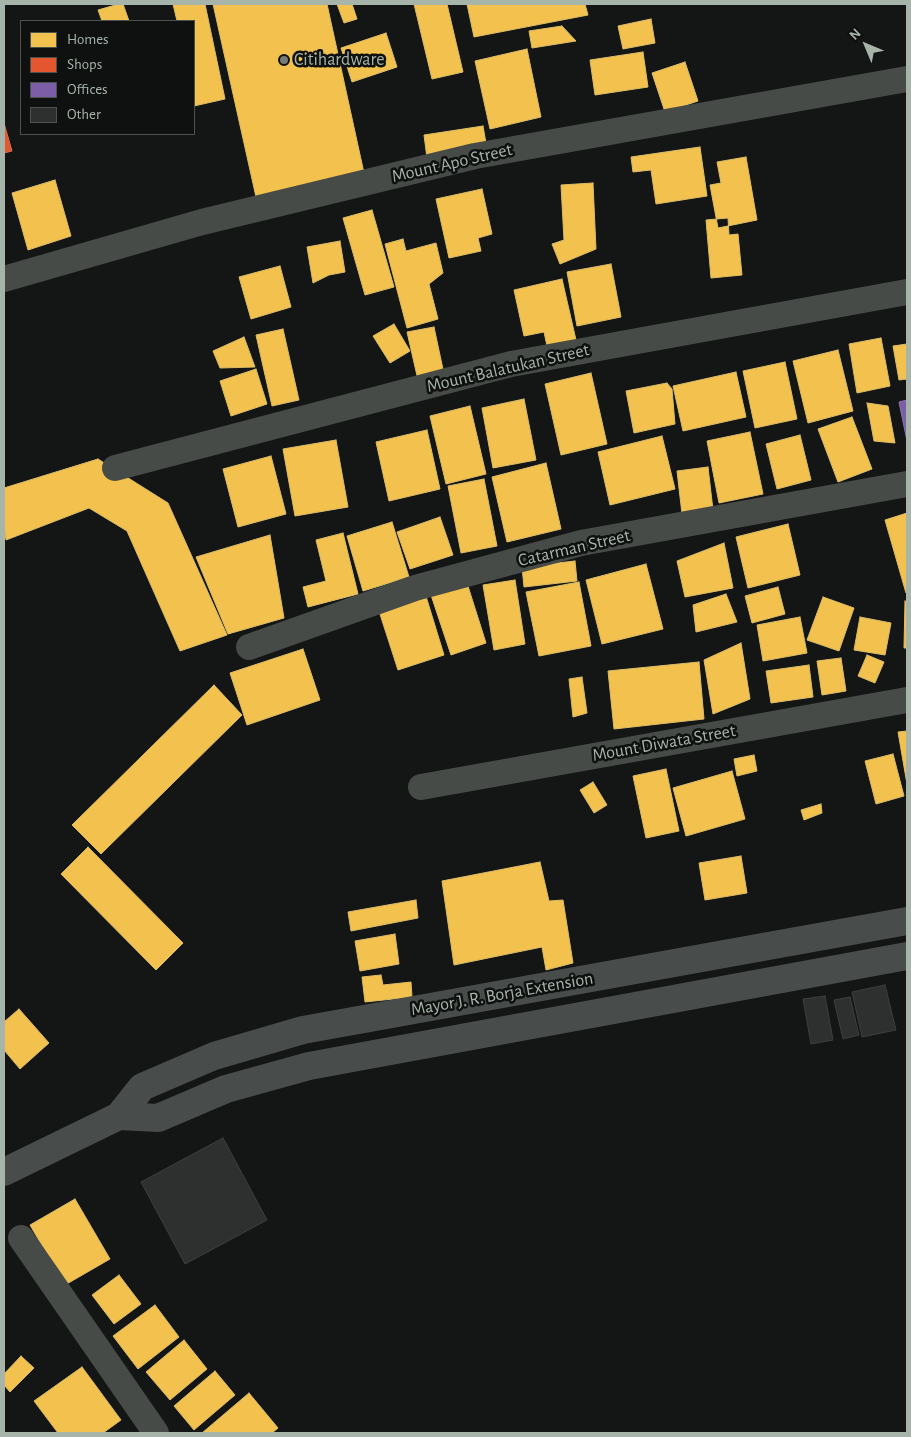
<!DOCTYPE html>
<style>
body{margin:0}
#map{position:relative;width:911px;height:1437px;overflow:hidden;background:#141515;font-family:"Alegreya Sans",sans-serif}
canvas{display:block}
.frame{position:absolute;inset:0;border:5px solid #a7b4a9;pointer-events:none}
.legend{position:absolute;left:20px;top:20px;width:175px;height:115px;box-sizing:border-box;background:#0f1010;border:1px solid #4c524d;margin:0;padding:6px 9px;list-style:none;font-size:15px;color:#a7b4a9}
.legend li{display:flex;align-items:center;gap:10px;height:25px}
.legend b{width:25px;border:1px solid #4c524d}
.north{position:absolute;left:841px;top:20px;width:50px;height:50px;-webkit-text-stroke:4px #0f1010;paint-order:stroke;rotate:315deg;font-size:14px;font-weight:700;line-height:20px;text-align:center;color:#a7b4a9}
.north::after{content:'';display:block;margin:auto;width:18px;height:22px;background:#a7b4a9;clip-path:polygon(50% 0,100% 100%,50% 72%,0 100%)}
</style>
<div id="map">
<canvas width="911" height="1437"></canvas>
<div class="frame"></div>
<ul class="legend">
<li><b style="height:14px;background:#f2c14e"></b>Homes</li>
<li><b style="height:14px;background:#e4572e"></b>Shops</li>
<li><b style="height:14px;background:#7b5ea7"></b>Offices</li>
<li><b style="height:14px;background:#2d302e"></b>Other</li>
</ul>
<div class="north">N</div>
</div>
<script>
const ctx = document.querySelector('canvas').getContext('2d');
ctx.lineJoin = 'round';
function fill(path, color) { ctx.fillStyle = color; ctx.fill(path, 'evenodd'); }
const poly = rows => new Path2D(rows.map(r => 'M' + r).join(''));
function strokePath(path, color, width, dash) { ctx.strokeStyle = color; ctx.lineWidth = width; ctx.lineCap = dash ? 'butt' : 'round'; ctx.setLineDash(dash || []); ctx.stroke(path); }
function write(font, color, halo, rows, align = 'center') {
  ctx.font = font + ' "Alegreya Sans",sans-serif'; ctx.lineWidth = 5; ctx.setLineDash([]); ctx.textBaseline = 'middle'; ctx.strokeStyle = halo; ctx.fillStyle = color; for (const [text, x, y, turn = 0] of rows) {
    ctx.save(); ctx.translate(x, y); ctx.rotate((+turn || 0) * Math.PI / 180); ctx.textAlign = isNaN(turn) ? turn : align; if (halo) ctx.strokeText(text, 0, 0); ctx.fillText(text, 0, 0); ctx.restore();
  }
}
const homes = poly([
 [119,4,123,4,129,21,102,21,98,10,119,4],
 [173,4,205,4,225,99,194,106,194,21,177,21,173,4],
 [213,4,327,4,364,173,256,197,213,4],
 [337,4,352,4,357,19,344,23,337,4],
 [414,4,447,4,463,72,432,79,414,4],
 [467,4,585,4,588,15,474,37,467,4],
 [651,19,655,43,623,49,618,26,651,19],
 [562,26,576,41,532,48,529,31,562,26],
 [386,33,397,67,352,82,341,48,386,33],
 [527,49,541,117,490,129,475,61,527,49],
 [643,52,648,87,595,95,590,60,643,52],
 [685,62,698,101,665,112,652,73,685,62],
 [483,126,487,149,427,158,424,135,483,126],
 [700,147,707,196,656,204,651,170,633,172,631,157,700,147],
 [746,157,757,220,718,228,710,185,721,183,717,162,746,157],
 [55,180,71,236,28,250,12,193,55,180],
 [593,183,596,249,560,264,552,244,564,240,561,185,593,183],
 [482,189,492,234,478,238,481,251,449,258,436,199,482,189],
 [372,210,394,287,365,295,343,218,372,210],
 [728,218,729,235,738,234,742,275,711,278,706,220,728,218],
 [403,239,406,251,436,243,443,273,429,284,438,319,407,328,385,244,403,239],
 [340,241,345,272,329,275,313,283,307,247,340,241],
 [611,264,621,317,577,326,567,272,611,264],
 [280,266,291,307,251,319,239,277,280,266],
 [562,279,576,340,547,346,544,332,524,336,514,290,562,279],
 [394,324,410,351,390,363,373,336,394,324],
 [434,327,444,374,418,380,407,332,434,327],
 [283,329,299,400,272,406,256,335,283,329],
 [244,337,255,367,220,368,213,351,244,337],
 [881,338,890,386,857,393,849,344,881,338],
 [907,344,907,379,899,380,893,346,907,344],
 [838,350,853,411,808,423,793,361,838,350],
 [785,362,797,419,755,428,743,371,785,362],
 [256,369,267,404,231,416,220,381,256,369],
 [736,372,746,417,683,431,673,386,736,372],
 [591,373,607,444,561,455,545,384,591,373],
 [667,383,672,389,675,424,634,433,626,391,667,383],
 [524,399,536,460,493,468,482,408,524,399],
 [867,403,888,406,895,443,874,441,867,403],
 [470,406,486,474,446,484,430,416,470,406],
 [852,417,872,469,838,482,818,429,852,417],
 [427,430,440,489,389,501,376,442,427,430],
 [750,432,763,494,719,503,707,441,750,432],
 [800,435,811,480,777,489,766,444,800,435],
 [662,436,675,489,610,505,598,452,662,436],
 [336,440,348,507,295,516,283,449,336,440],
 [271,456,286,514,238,527,223,469,271,456],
 [98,459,168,503,227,635,180,651,127,531,89,508,6,540,4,525,4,488,98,459],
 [546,463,561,529,507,542,492,477,546,463],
 [708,467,713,510,682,514,677,471,708,467],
 [484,479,497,546,461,553,448,486,484,479],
 [907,513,907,593,906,593,885,520,907,513],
 [440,517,453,555,410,569,397,532,440,517],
 [392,522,409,577,363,591,347,536,392,522],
 [788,524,800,575,748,588,736,537,788,524],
 [343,533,358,594,308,607,303,587,326,581,316,540,343,533],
 [270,535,284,618,228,634,196,557,270,535],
 [724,543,733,588,685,597,677,561,724,543],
 [575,561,577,581,524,587,522,567,575,561],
 [646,564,663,629,602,644,586,580,646,564],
 [515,580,525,644,494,650,483,585,515,580],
 [579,582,591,646,539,656,526,592,579,582],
 [467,583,486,643,451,655,431,595,467,583],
 [778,587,785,614,752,623,745,596,778,587],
 [425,593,444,655,398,670,378,608,425,593],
 [726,594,737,622,696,632,693,605,726,594],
 [823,597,854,608,839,651,807,640,823,597],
 [905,601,907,602,907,648,904,648,905,601],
 [800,617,807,653,763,661,757,625,800,617],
 [860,617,891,623,885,655,854,650,860,617],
 [741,643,750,699,713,714,704,660,741,643],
 [303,649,320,700,247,725,230,673,303,649],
 [867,655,884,662,875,683,858,676,867,655],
 [841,658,846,691,822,695,817,661,841,658],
 [699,662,704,719,614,729,608,671,699,662],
 [809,665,813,697,771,703,766,671,809,665],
 [582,677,587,713,573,717,569,679,582,677],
 [214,685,242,715,101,854,72,825,214,685],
 [907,731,907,784,898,732,907,731],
 [893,754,904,796,876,804,865,761,893,754],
 [754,755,757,771,737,776,734,759,754,755],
 [666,769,679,831,646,838,633,776,666,769],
 [732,771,745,819,686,836,673,788,732,771],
 [593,782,607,805,594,813,580,790,593,782],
 [821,804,822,813,804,820,801,810,821,804],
 [88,847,183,943,156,970,61,874,88,847],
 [741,856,747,893,705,900,699,863,741,856],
 [540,862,549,901,563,900,573,963,546,970,542,947,454,965,442,881,540,862],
 [416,900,418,918,351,931,348,912,416,900],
 [395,934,399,964,360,971,355,941,395,934],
 [381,975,383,985,411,982,412,997,365,1002,362,977,381,975],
 [19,1009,49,1043,20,1069,4,1050,4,1022,19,1009],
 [75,1199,110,1259,65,1285,30,1225,75,1199],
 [119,1275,141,1304,114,1324,92,1295,119,1275],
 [155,1305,179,1337,138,1369,113,1336,155,1305],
 [184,1340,207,1369,170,1400,146,1372,184,1340],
 [21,1356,34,1368,10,1392,4,1385,4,1374,21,1356],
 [82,1367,121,1420,103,1433,58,1433,34,1401,82,1367],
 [215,1371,235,1395,194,1430,174,1406,215,1371],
 [249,1393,278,1428,272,1433,202,1433,249,1393]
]);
const shops = poly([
 [4,123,12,151,4,153,4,123]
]);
const offices = poly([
 [907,400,907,441,899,402,907,400]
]);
const building = poly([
 [885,985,896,1030,862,1037,852,992,885,985],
 [825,996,833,1040,811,1044,803,999,825,996],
 [850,997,859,1035,843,1039,834,1000,850,997],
 [223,1138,267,1220,185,1264,141,1182,223,1138]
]);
const street = poly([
 [4,279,202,222,475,156,907,79],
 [115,468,511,364,907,292],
 [249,647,415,588,581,543,907,484],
 [421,787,907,700],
 [21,1238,156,1433]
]);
const primary = poly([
 [119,1116,142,1087,214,1056,303,1030,907,921],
 [4,1172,119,1116,158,1118,226,1089,309,1066,907,956]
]);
const markers = [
 [284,60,5,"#747c75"]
];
const poiNames = [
 ["Citihardware",294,60]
];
const streetNames = [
 ["Mount Apo Street",452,163,-13],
 ["Mount Balatukan Street",508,368,-13],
 ["Catarman Street",574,548,-13],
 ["Mount Diwata Street",664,743,-10],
 ["Mayor J. R. Borja Extension",502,994,-10]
];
fill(homes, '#f2c14e');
strokePath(homes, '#dcbd69', 1);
fill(shops, '#e4572e');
strokePath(shops, '#d27353', 1);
fill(offices, '#7b5ea7');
strokePath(offices, '#8878a8', 1);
fill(building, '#2d302e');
strokePath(building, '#3d413e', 1);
strokePath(street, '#474b48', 26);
strokePath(primary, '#484c4a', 28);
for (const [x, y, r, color] of markers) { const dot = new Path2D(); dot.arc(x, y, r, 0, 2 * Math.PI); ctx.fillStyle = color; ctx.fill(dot); strokePath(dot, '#0f1010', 2); }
write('18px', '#a7b4a9', '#0f1010', poiNames, 'left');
write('18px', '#a7b4a9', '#0f1010', streetNames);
</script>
